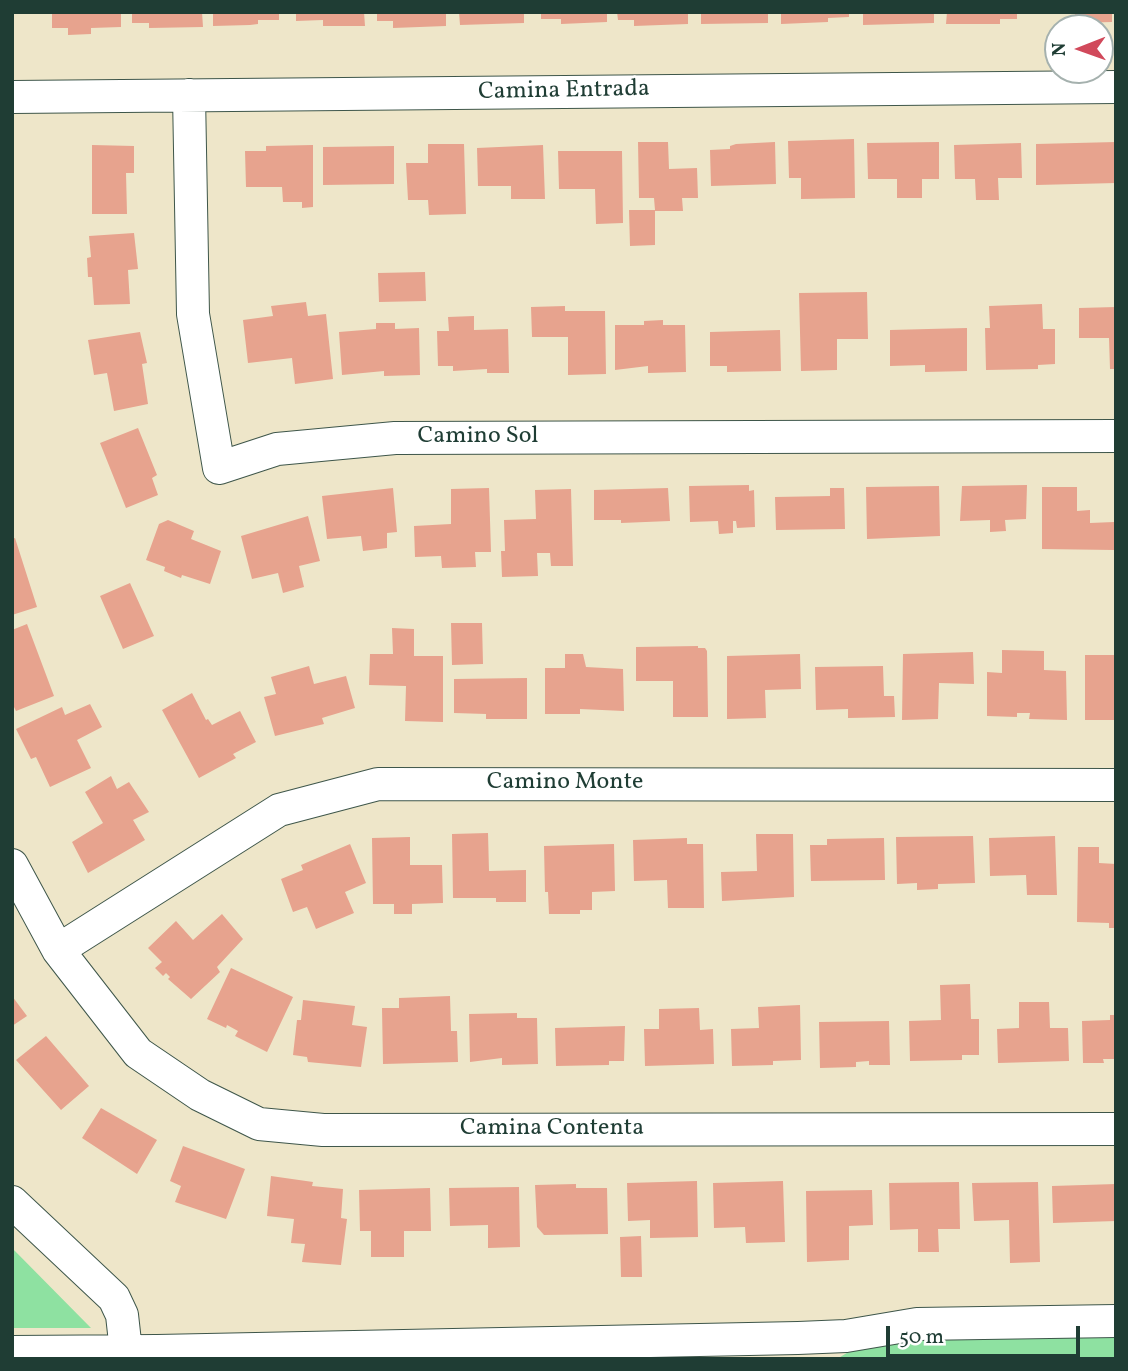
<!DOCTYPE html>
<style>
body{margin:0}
#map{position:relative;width:1128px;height:1371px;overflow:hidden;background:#eee6c9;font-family:Vollkorn,serif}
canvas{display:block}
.frame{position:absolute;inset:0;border:14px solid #1f3d34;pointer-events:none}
.north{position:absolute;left:1044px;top:14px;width:70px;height:70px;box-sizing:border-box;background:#fff;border:2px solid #a5b1ae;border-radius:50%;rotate:269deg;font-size:19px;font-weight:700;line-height:28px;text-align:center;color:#1f3d34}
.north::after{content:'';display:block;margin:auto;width:24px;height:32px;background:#d1495b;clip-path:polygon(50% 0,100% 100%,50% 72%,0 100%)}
.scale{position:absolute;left:886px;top:1326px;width:194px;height:32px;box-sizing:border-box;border:4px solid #1f3d34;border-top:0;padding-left:9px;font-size:21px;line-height:24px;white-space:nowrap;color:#1f3d34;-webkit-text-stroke:5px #fff;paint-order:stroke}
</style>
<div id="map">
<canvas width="1128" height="1371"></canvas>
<div class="frame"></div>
<div class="north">N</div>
<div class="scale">50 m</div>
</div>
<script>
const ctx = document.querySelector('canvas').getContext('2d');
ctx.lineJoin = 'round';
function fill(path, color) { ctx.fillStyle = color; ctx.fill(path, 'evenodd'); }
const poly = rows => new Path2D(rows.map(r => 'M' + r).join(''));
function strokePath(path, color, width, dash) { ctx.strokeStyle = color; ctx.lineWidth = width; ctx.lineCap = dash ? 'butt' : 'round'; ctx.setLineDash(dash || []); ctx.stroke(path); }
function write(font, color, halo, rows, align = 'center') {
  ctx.font = font + ' Vollkorn,serif'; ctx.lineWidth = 5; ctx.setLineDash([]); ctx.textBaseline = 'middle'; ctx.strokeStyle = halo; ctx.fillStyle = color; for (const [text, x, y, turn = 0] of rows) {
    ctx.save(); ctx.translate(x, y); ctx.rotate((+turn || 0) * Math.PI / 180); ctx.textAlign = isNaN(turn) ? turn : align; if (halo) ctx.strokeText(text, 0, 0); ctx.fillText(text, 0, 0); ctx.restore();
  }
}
const green = poly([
 [12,1248,91,1328,12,1328],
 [1116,1335,1116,1359,837,1359,850,1351,891,1339]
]);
const building = poly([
 [52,12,121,12,121,27,91,28,91,34,68,35,68,28,52,28],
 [132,12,202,12,203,27,149,28,149,23,132,23],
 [213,12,279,12,279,20,258,20,258,24,250,25,213,26],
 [296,12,364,12,365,26,323,26,323,20,296,21],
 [377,12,446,12,446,26,393,28,393,21,377,21],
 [459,12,524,12,524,23,460,25],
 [541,12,607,12,607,22,561,24,561,19,541,19],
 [617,12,688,12,688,24,634,26,634,20,618,20],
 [701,12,768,12,768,23,701,24],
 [781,12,849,12,849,17,828,18,828,22,781,24],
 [863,12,934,12,934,23,863,25],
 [947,12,1017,12,1017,19,1000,19,1000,24,946,24],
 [1075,12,1112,12,1112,22,1075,23],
 [854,139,855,198,801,199,801,178,789,178,788,141],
 [638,142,668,142,669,169,697,168,698,198,682,198,683,211,655,211,655,245,630,246,629,210,655,210,654,198,639,198],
 [775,142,776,184,711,186,710,150,730,149,730,146,736,144],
 [939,142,939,179,922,179,922,198,897,198,897,179,868,179,867,143],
 [1116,142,1116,183,1036,185,1036,144],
 [1021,143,1022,178,998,178,999,200,976,200,975,179,955,179,954,145],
 [428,144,464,144,466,214,429,215,428,200,408,200,406,163,428,163],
 [92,145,134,146,134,173,126,173,127,214,92,214],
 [313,145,313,207,302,208,302,202,283,202,282,187,246,187,245,151,266,151,266,146],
 [543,145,545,199,511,199,511,186,478,186,477,148],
 [394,146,394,184,323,185,323,147],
 [558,151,622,151,623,223,596,224,595,189,559,189],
 [134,233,138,269,128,270,130,304,94,305,92,277,88,277,87,258,91,257,89,236],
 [425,272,426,301,379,302,378,273],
 [867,292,868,339,837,339,837,370,801,371,799,293],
 [306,302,308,316,326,314,333,379,295,384,292,358,248,363,243,320,273,316,271,306],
 [1042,304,1043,329,1055,329,1055,364,1038,365,1038,369,986,370,985,328,990,328,989,306],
 [565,306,565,311,605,311,606,374,568,375,568,337,532,337,531,307],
 [1116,307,1116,369,1110,369,1109,338,1079,338,1079,308],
 [474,316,474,330,508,329,509,373,487,373,487,369,453,371,453,366,438,366,437,331,449,331,448,317],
 [663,320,663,325,685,325,686,372,648,373,648,366,615,370,615,325,644,325,644,321],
 [376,323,395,323,395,329,419,328,420,375,384,376,384,371,342,375,339,332,376,329],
 [967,328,967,371,925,372,925,365,890,366,890,330],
 [780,330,781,371,727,372,727,366,710,366,710,332],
 [140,332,147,363,142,364,148,404,114,411,107,373,94,375,88,340],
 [138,428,157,475,152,478,158,495,126,508,100,443],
 [749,485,749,491,754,490,755,527,737,528,736,521,733,521,733,533,719,534,718,521,690,522,689,486],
 [1027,485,1026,519,1005,520,1006,531,990,532,990,520,960,521,962,486],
 [939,486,940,536,867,539,866,487],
 [1042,487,1077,487,1077,511,1090,510,1090,523,1114,522,1114,550,1042,549],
 [393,488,397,532,387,533,387,548,363,551,361,536,327,539,322,496],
 [489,488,491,552,475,552,476,567,442,568,441,556,415,557,414,526,451,524,451,489],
 [668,488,670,521,621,523,621,520,594,520,594,490],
 [830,488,844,488,845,529,776,530,775,497,830,496],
 [571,489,573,566,551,566,550,553,537,553,538,576,502,577,501,551,505,551,504,520,536,519,535,490],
 [308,516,320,561,299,566,304,587,283,593,278,573,252,579,241,536],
 [168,520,194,531,191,539,221,551,210,584,182,575,181,578,164,571,165,567,146,560,159,524],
 [15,538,37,607,12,615,12,539],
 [130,583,154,636,123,649,100,596],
 [451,623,482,623,483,664,452,665],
 [27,624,54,696,16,711,12,703,12,630],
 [392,628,414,629,414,656,443,656,443,722,405,721,406,686,369,685,370,654,393,654],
 [698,646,698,648,705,648,707,651,708,717,673,717,673,681,636,681,636,647],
 [1002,650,1044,651,1044,670,1066,671,1067,720,1029,719,1030,713,1017,713,1017,717,987,716,987,672,1002,673],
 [973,652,974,684,939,683,938,719,902,720,903,654],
 [565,654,583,654,586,667,623,669,624,711,580,709,580,714,545,714,545,668,565,668],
 [800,654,801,689,765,690,766,718,727,719,727,656],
 [1085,655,1116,655,1116,720,1085,720],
 [309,666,314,684,346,676,355,708,322,718,324,724,275,736,264,697,276,694,271,677],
 [883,666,884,696,894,696,895,717,848,718,848,709,816,710,815,667],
 [527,678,527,719,486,719,486,714,454,713,454,679],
 [192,693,206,720,208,719,212,725,240,711,256,742,233,754,236,758,199,778,162,710],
 [90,704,102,727,77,740,91,768,50,787,36,757,31,759,16,729,62,707,65,715],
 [111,776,117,789,129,782,149,812,133,820,145,840,88,873,72,842,103,823,85,792],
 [488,833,489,871,526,870,526,902,496,902,496,898,453,898,452,834],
 [756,834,793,834,794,897,722,901,721,872,757,871],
 [973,836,975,883,938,884,938,889,917,890,917,883,897,884,896,837],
 [1055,836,1057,895,1027,895,1026,875,990,876,989,838],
 [410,837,410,865,442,865,443,903,412,904,412,914,394,914,394,904,373,904,372,838],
 [687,838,687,844,703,844,704,908,668,908,667,880,634,881,633,840],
 [884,838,885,880,811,881,810,845,827,845,827,839],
 [350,844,366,883,345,892,354,913,316,929,307,907,293,912,281,879,303,870,301,865],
 [614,844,615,891,592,892,592,910,580,910,580,914,549,914,548,892,545,892,544,846],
 [1078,847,1099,847,1099,863,1116,864,1116,928,1109,928,1109,923,1077,922],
 [222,914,243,939,217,967,220,972,191,999,168,979,170,977,166,973,163,976,155,968,162,962,148,948,176,921,193,940],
 [231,968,293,997,267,1052,235,1036,238,1031,227,1025,226,1028,207,1019],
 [970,984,971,1019,979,1019,979,1055,962,1055,962,1060,910,1061,909,1021,941,1020,940,985],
 [12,996,27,1016,12,1026],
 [450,996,451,1031,457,1031,458,1062,383,1064,382,1008,399,1008,399,998],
 [303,1000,355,1006,352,1025,367,1027,361,1067,308,1062,307,1057,293,1055,297,1020,301,1020],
 [1019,1002,1049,1002,1050,1028,1068,1028,1069,1061,998,1063,997,1029,1019,1028],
 [800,1005,801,1060,773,1061,773,1065,732,1066,731,1029,759,1028,758,1007],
 [699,1008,700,1030,713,1029,714,1064,645,1066,644,1029,659,1029,659,1009],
 [517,1013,517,1018,537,1018,538,1064,502,1065,502,1058,470,1062,469,1014],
 [1110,1015,1116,1015,1116,1059,1103,1059,1104,1063,1083,1063,1082,1021,1110,1020],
 [889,1021,890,1065,869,1065,869,1061,856,1062,856,1067,820,1068,819,1022],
 [625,1026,624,1061,609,1061,609,1065,556,1066,555,1028],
 [46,1036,89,1086,61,1110,16,1060],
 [101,1108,157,1140,137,1174,82,1138],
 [183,1146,245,1169,226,1219,175,1202,181,1186,170,1181],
 [271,1176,313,1182,312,1186,343,1189,341,1218,347,1219,341,1265,302,1262,305,1244,291,1243,294,1219,267,1216],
 [697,1181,698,1237,650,1238,650,1220,628,1221,627,1183],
 [783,1181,785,1242,746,1243,745,1227,714,1228,713,1183],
 [959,1182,960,1229,938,1229,939,1252,918,1252,918,1229,890,1230,889,1183],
 [1038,1182,1040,1262,1010,1263,1009,1220,974,1221,972,1183],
 [576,1184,576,1188,607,1188,608,1234,544,1235,537,1227,535,1185],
 [1116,1184,1116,1221,1053,1223,1052,1186],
 [519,1187,520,1247,488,1248,488,1225,450,1226,449,1188],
 [430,1188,431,1231,404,1231,404,1257,371,1257,371,1231,360,1231,359,1190],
 [872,1190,873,1225,849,1226,849,1260,807,1262,806,1191],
 [641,1236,642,1277,621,1277,620,1237]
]);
const minor = poly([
 [189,95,193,314,219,468,277,449,395,438,1116,436],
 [12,97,1116,87],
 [12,865,58,950,138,1053,200,1095,259,1124,323,1130,1116,1129],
 [58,950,279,810,378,784,1116,785],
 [12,1202,114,1298,122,1315,126,1351],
 [12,1352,157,1351,798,1338,846,1336,917,1324,1116,1321]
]);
const streetNames = [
 ["Camina Entrada",564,92,-1],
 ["Camino Sol",478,438],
 ["Camino Monte",565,784],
 ["Camina Contenta",552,1130]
];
fill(green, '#8ee1a1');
fill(building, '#e7a38e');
strokePath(minor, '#3e564a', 34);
strokePath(minor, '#fff', 32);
write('24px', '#1f3d34', '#fff', streetNames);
</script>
